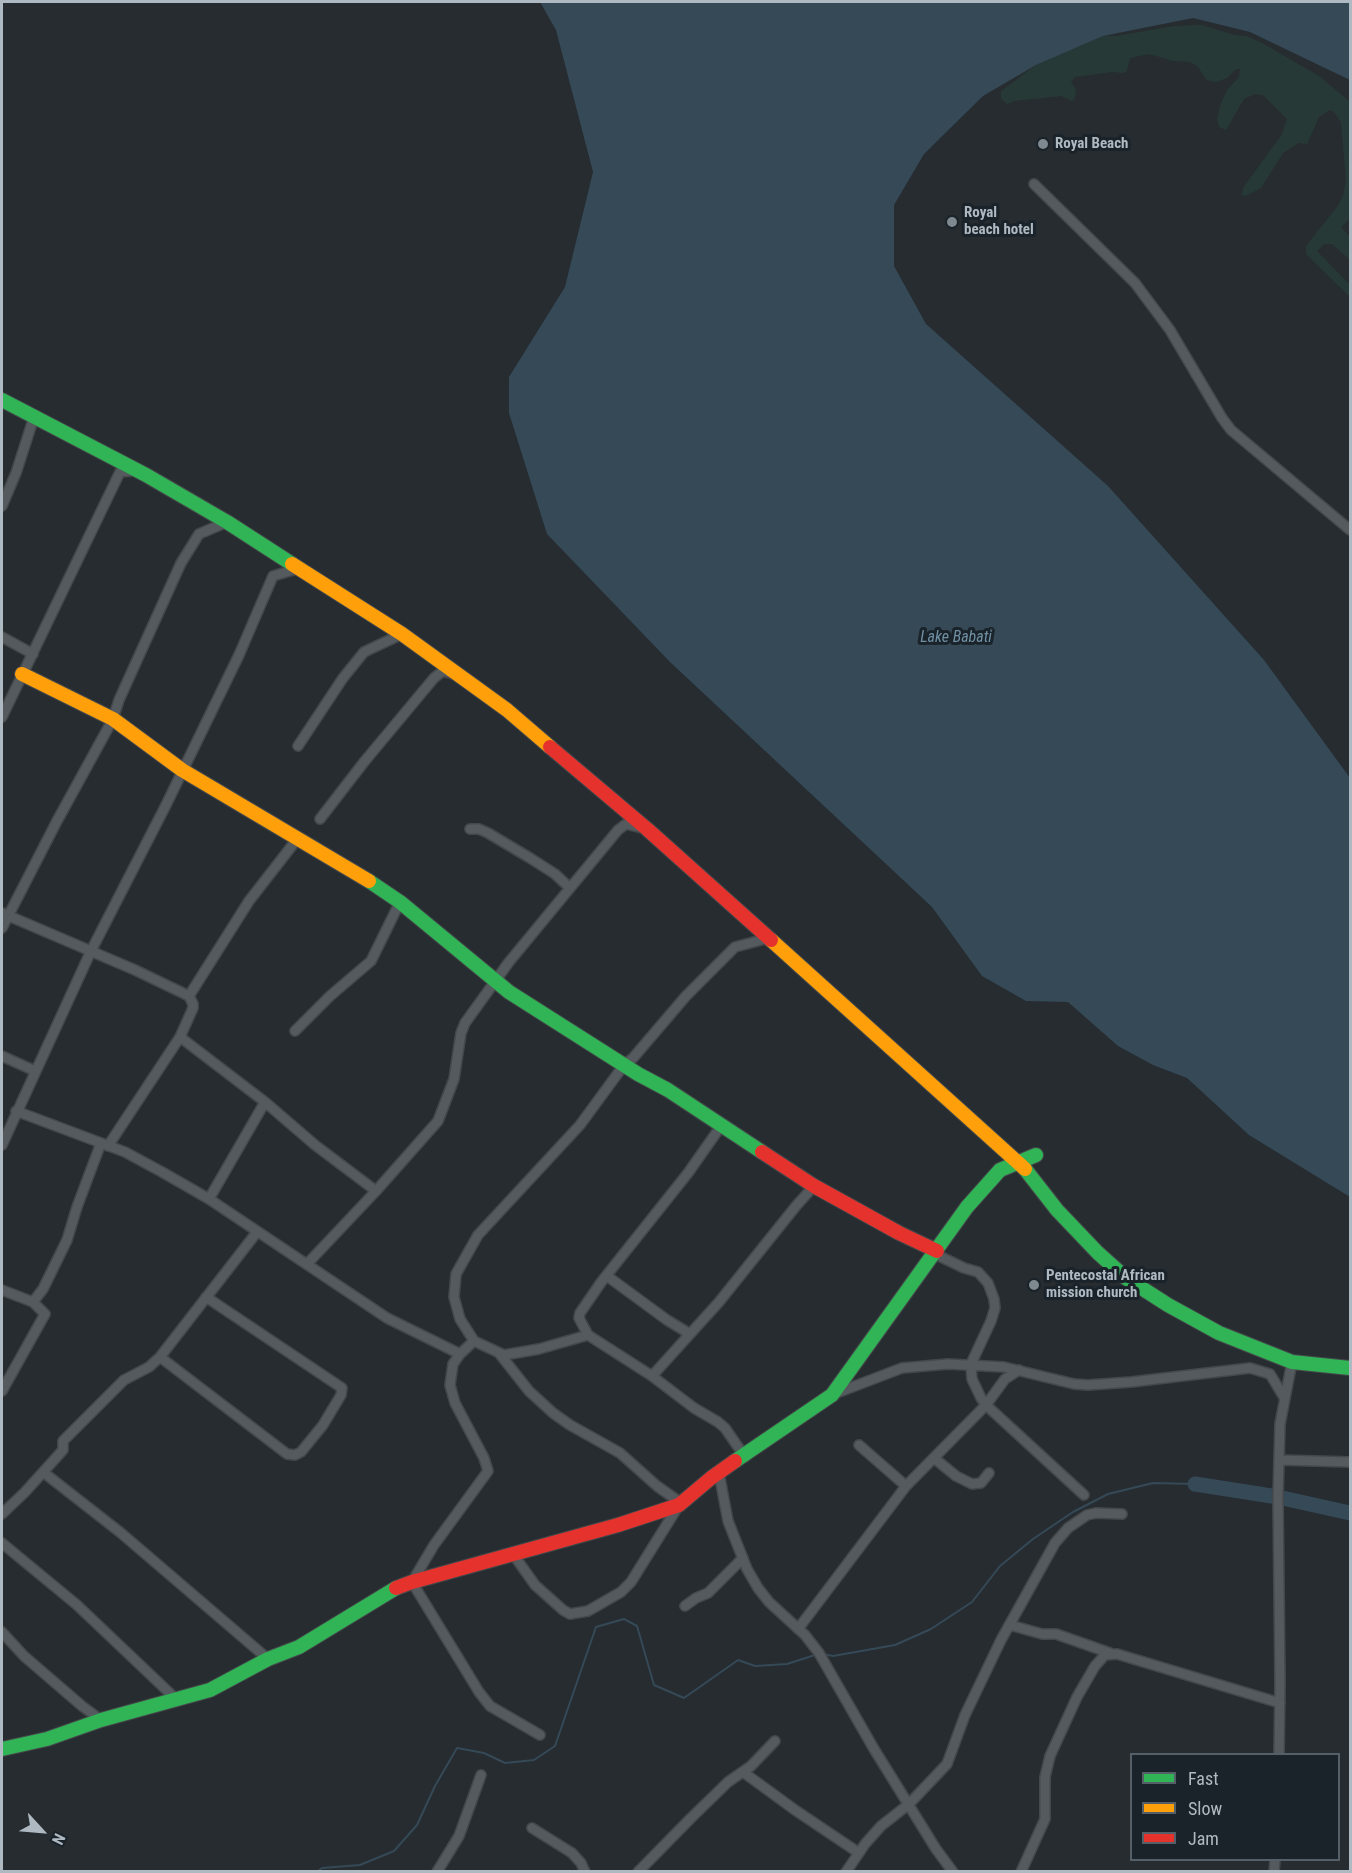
<!DOCTYPE html>
<style>
body{margin:0}
#map{position:relative;width:1352px;height:1873px;overflow:hidden;background:#262c30;font-family:"Roboto Condensed",sans-serif}
canvas{display:block}
.frame{position:absolute;inset:0;border:3px solid #aeb9c2;pointer-events:none}
.legend{position:absolute;left:1130px;top:1753px;width:210px;height:108px;box-sizing:border-box;background:#1a232a;border:2px solid #555f67;margin:0;padding:8px 10px;list-style:none;font-size:18px;color:#aeb9c2}
.legend li{display:flex;align-items:center;gap:12px;height:30px}
.legend b{width:30px;border:2px solid #555f67}
.north{position:absolute;left:12px;top:1801px;width:60px;height:60px;-webkit-text-stroke:4px #1a232a;paint-order:stroke;rotate:116deg;font-size:16px;font-weight:700;line-height:24px;text-align:center;color:#aeb9c2}
.north::after{content:'';display:block;margin:auto;width:21px;height:27px;background:#aeb9c2;clip-path:polygon(50% 0,100% 100%,50% 72%,0 100%)}
</style>
<div id="map">
<canvas width="1352" height="1873"></canvas>
<div class="frame"></div>
<ul class="legend">
<li><b style="height:8px;background:#30b455"></b>Fast</li>
<li><b style="height:8px;background:#ff9f0a"></b>Slow</li>
<li><b style="height:8px;background:#e5322d"></b>Jam</li>
</ul>
<div class="north">N</div>
</div>
<script>
const ctx = document.querySelector('canvas').getContext('2d');
ctx.lineJoin = 'round';
function fill(path, color) { ctx.fillStyle = color; ctx.fill(path, 'evenodd'); }
const poly = rows => new Path2D(rows.map(r => 'M' + r).join(''));
function strokePath(path, color, width, dash) { ctx.strokeStyle = color; ctx.lineWidth = width; ctx.lineCap = dash ? 'butt' : 'round'; ctx.setLineDash(dash || []); ctx.stroke(path); }
function write(font, color, halo, rows, align = 'center') {
  ctx.font = font + ' "Roboto Condensed",sans-serif'; ctx.lineWidth = 6; ctx.setLineDash([]); ctx.textBaseline = 'middle'; ctx.strokeStyle = halo; ctx.fillStyle = color; for (const [text, x, y, turn = 0] of rows) {
    ctx.save(); ctx.translate(x, y); ctx.rotate((+turn || 0) * Math.PI / 180); ctx.textAlign = isNaN(turn) ? turn : align; if (halo) ctx.strokeText(text, 0, 0); ctx.fillText(text, 0, 0); ctx.restore();
  }
}
const green = poly([
 [1202,25,1235,35,1247,36,1262,43,1319,76,1350,102,1350,219,1341,227,1350,237,1350,260,1332,244,1324,244,1317,251,1350,285,1350,297,1306,254,1306,246,1337,207,1343,196,1346,180,1341,122,1334,112,1330,110,1319,117,1307,144,1299,143,1283,153,1261,188,1246,196,1242,195,1243,188,1282,134,1287,119,1263,95,1255,94,1244,99,1226,130,1219,127,1217,119,1221,103,1228,89,1239,77,1240,69,1236,69,1227,78,1216,82,1207,80,1197,66,1190,62,1173,61,1149,54,1130,58,1127,71,1124,73,1112,72,1075,77,1071,82,1076,89,1075,98,1072,101,1061,96,1014,101,1007,104,1001,98,1001,91,1036,65,1103,36,1116,36,1174,26]
]);
const water = poly([
 [540,2,1350,2,1350,80,1250,32,1193,18,1103,36,1036,65,983,96,924,154,894,205,894,266,926,324,1108,486,1264,660,1350,778,1350,1197,1249,1135,1187,1078,1153,1065,1118,1046,1068,1002,1026,1001,982,976,932,907,670,662,547,534,509,413,509,377,565,287,593,172,556,30]
]);
const stream = poly([
 [823,1654,833,1656,895,1645,931,1629,972,1602,1000,1566,1033,1539,1073,1512,1108,1494,1153,1483,1195,1484],
 [317,1872,322,1868,360,1865,394,1851,417,1825,435,1786,457,1748,484,1753,505,1763,534,1760,555,1746,596,1627,624,1619,637,1626,654,1685,684,1698,738,1660,755,1666,787,1664,815,1655]
]);
const river = poly([
 [1195,1484,1278,1497,1350,1513]
]);
const street = poly([
 [1034,184,1135,283,1170,330,1222,418,1231,430,1350,530],
 [2,506,16,473,34,417],
 [2,637,33,654],
 [2,717,120,472,132,471],
 [298,746,343,678,364,652,402,634],
 [320,819,364,762,434,678,443,671,453,674],
 [470,829,479,829,488,833,530,858,555,874,570,888],
 [2,913,135,970,189,996,193,1004,193,1008,180,1037,108,1146],
 [2,928,57,821,113,719,119,700,181,563,199,534,227,522],
 [189,996,249,901,298,838],
 [295,1031,330,996,371,961,400,902],
 [180,1037,265,1102,315,1145,376,1191],
 [2,1056,35,1071],
 [16,1111,125,1152,162,1172,209,1199,387,1318,460,1354],
 [2,1145,91,951,166,805,239,655,273,576,300,568],
 [209,1199,265,1102],
 [935,1254,964,1268,978,1272,988,1283,994,1299,995,1308,991,1321,970,1366],
 [307,1264,376,1191,438,1121,454,1079,461,1033,465,1023,509,962,618,830,626,824,642,828],
 [607,1276,667,1320,690,1334],
 [2,1290,33,1302,45,1314,2,1391],
 [33,1302,43,1289,67,1240,77,1207,101,1143],
 [588,1335,579,1318,580,1313,602,1281,688,1173,721,1126],
 [474,1341,460,1354,453,1364,450,1385,455,1403,484,1458,488,1471,434,1545,412,1582,479,1692,490,1706,540,1735],
 [499,1353,529,1391,553,1413,570,1425,620,1453,657,1486,681,1503],
 [160,1357,287,1454,295,1455,301,1452,323,1425,341,1395,342,1388,206,1297],
 [971,1366,972,1379,981,1398,986,1405,1084,1495],
 [652,1376,719,1302,796,1206,814,1186],
 [834,1394,902,1368,948,1364,1004,1367,1074,1384,1088,1385,1131,1382,1250,1368,1270,1374,1285,1399],
 [859,1445,906,1486],
 [745,1457,725,1428,718,1422,694,1408,652,1376,588,1335,539,1349,504,1355,474,1341,460,1319,454,1297,456,1274,478,1235,580,1125,624,1065,633,1058,686,996,735,947,769,938],
 [934,1458,956,1476,972,1484,981,1483,989,1473],
 [1279,1460,1350,1462],
 [43,1472,121,1533,268,1659],
 [719,1473,728,1521,747,1569,758,1588,769,1602,805,1635,819,1653,874,1749,936,1849,953,1872],
 [2,1514,25,1492,63,1450,63,1441,124,1380,149,1367,160,1357,257,1232],
 [2,1543,77,1605,177,1700],
 [513,1554,535,1585,563,1610,570,1614,588,1611,621,1592,631,1582,679,1505],
 [685,1606,696,1598,708,1593,743,1558],
 [1010,1625,1042,1634,1056,1634,1110,1653],
 [798,1629,906,1486,986,1405,1005,1379,1019,1370],
 [2,1632,24,1656,82,1706,101,1720],
 [1279,1754,1280,1683,1278,1497,1280,1424,1292,1362],
 [743,1772,795,1810,859,1853],
 [532,1828,572,1853,581,1863,585,1872],
 [437,1872,459,1836,481,1775],
 [638,1872,690,1819,728,1782,751,1766,775,1741],
 [846,1872,865,1844,881,1826,909,1804,947,1764,965,1715,1001,1640,1055,1543,1068,1528,1087,1515,1096,1513,1122,1514],
 [1021,1872,1045,1819,1045,1777,1050,1756,1077,1697,1095,1666,1105,1655,1117,1654,1280,1703],
 [1274,1872,1275,1860]
]);
const fast = poly([
 [2,400,146,475,227,522,292,564],
 [369,881,400,902,509,992,638,1074,668,1090,762,1152],
 [1025,1169,1057,1210,1098,1253,1126,1278,1168,1305,1219,1333,1292,1362,1350,1368],
 [735,1461,832,1395,967,1207,1000,1170,1036,1155],
 [2,1749,47,1739,101,1720,210,1690,268,1659,299,1647,396,1588]
]);
const slow = poly([
 [292,564,402,634,507,710,550,747],
 [22,674,113,719,182,770,369,881],
 [771,940,1025,1169]
]);
const jam = poly([
 [550,747,647,829,771,940],
 [762,1152,814,1186,899,1233,937,1251],
 [396,1588,412,1582,618,1525,679,1505,711,1478,735,1461]
]);
const markers = [
 [1043,144,6,"#7e888f"],
 [952,222,6,"#7e888f"],
 [1034,1285,6,"#7e888f"]
];
const poiNames = [
 ["Royal Beach",1055,144],
 ["Royal",964,213],
 ["beach hotel",964,230],
 ["Pentecostal African",1046,1276],
 ["mission church",1046,1293]
];
const waterNames = [
 ["Lake Babati",956,638]
];
fill(green, '#273937');
fill(water, '#354957');
strokePath(stream, '#354957', 2);
strokePath(river, '#354957', 15);
strokePath(street, '#44484b', 12);
strokePath(fast, '#44484b', 16);
strokePath(slow, '#44484b', 16);
strokePath(jam, '#44484b', 16);
strokePath(street, '#555a5f', 9);
strokePath(fast, '#30b455', 14);
strokePath(slow, '#ff9f0a', 14);
strokePath(jam, '#e5322d', 14);
for (const [x, y, r, color] of markers) { const dot = new Path2D(); dot.arc(x, y, r, 0, 2 * Math.PI); ctx.fillStyle = color; ctx.fill(dot); strokePath(dot, '#1a232a', 2); }
write('bold 15px', '#aeb9c2', '#1a232a', poiNames, 'left');
write('italic 16px', '#7090a4', '#1a232a', waterNames);
</script>
